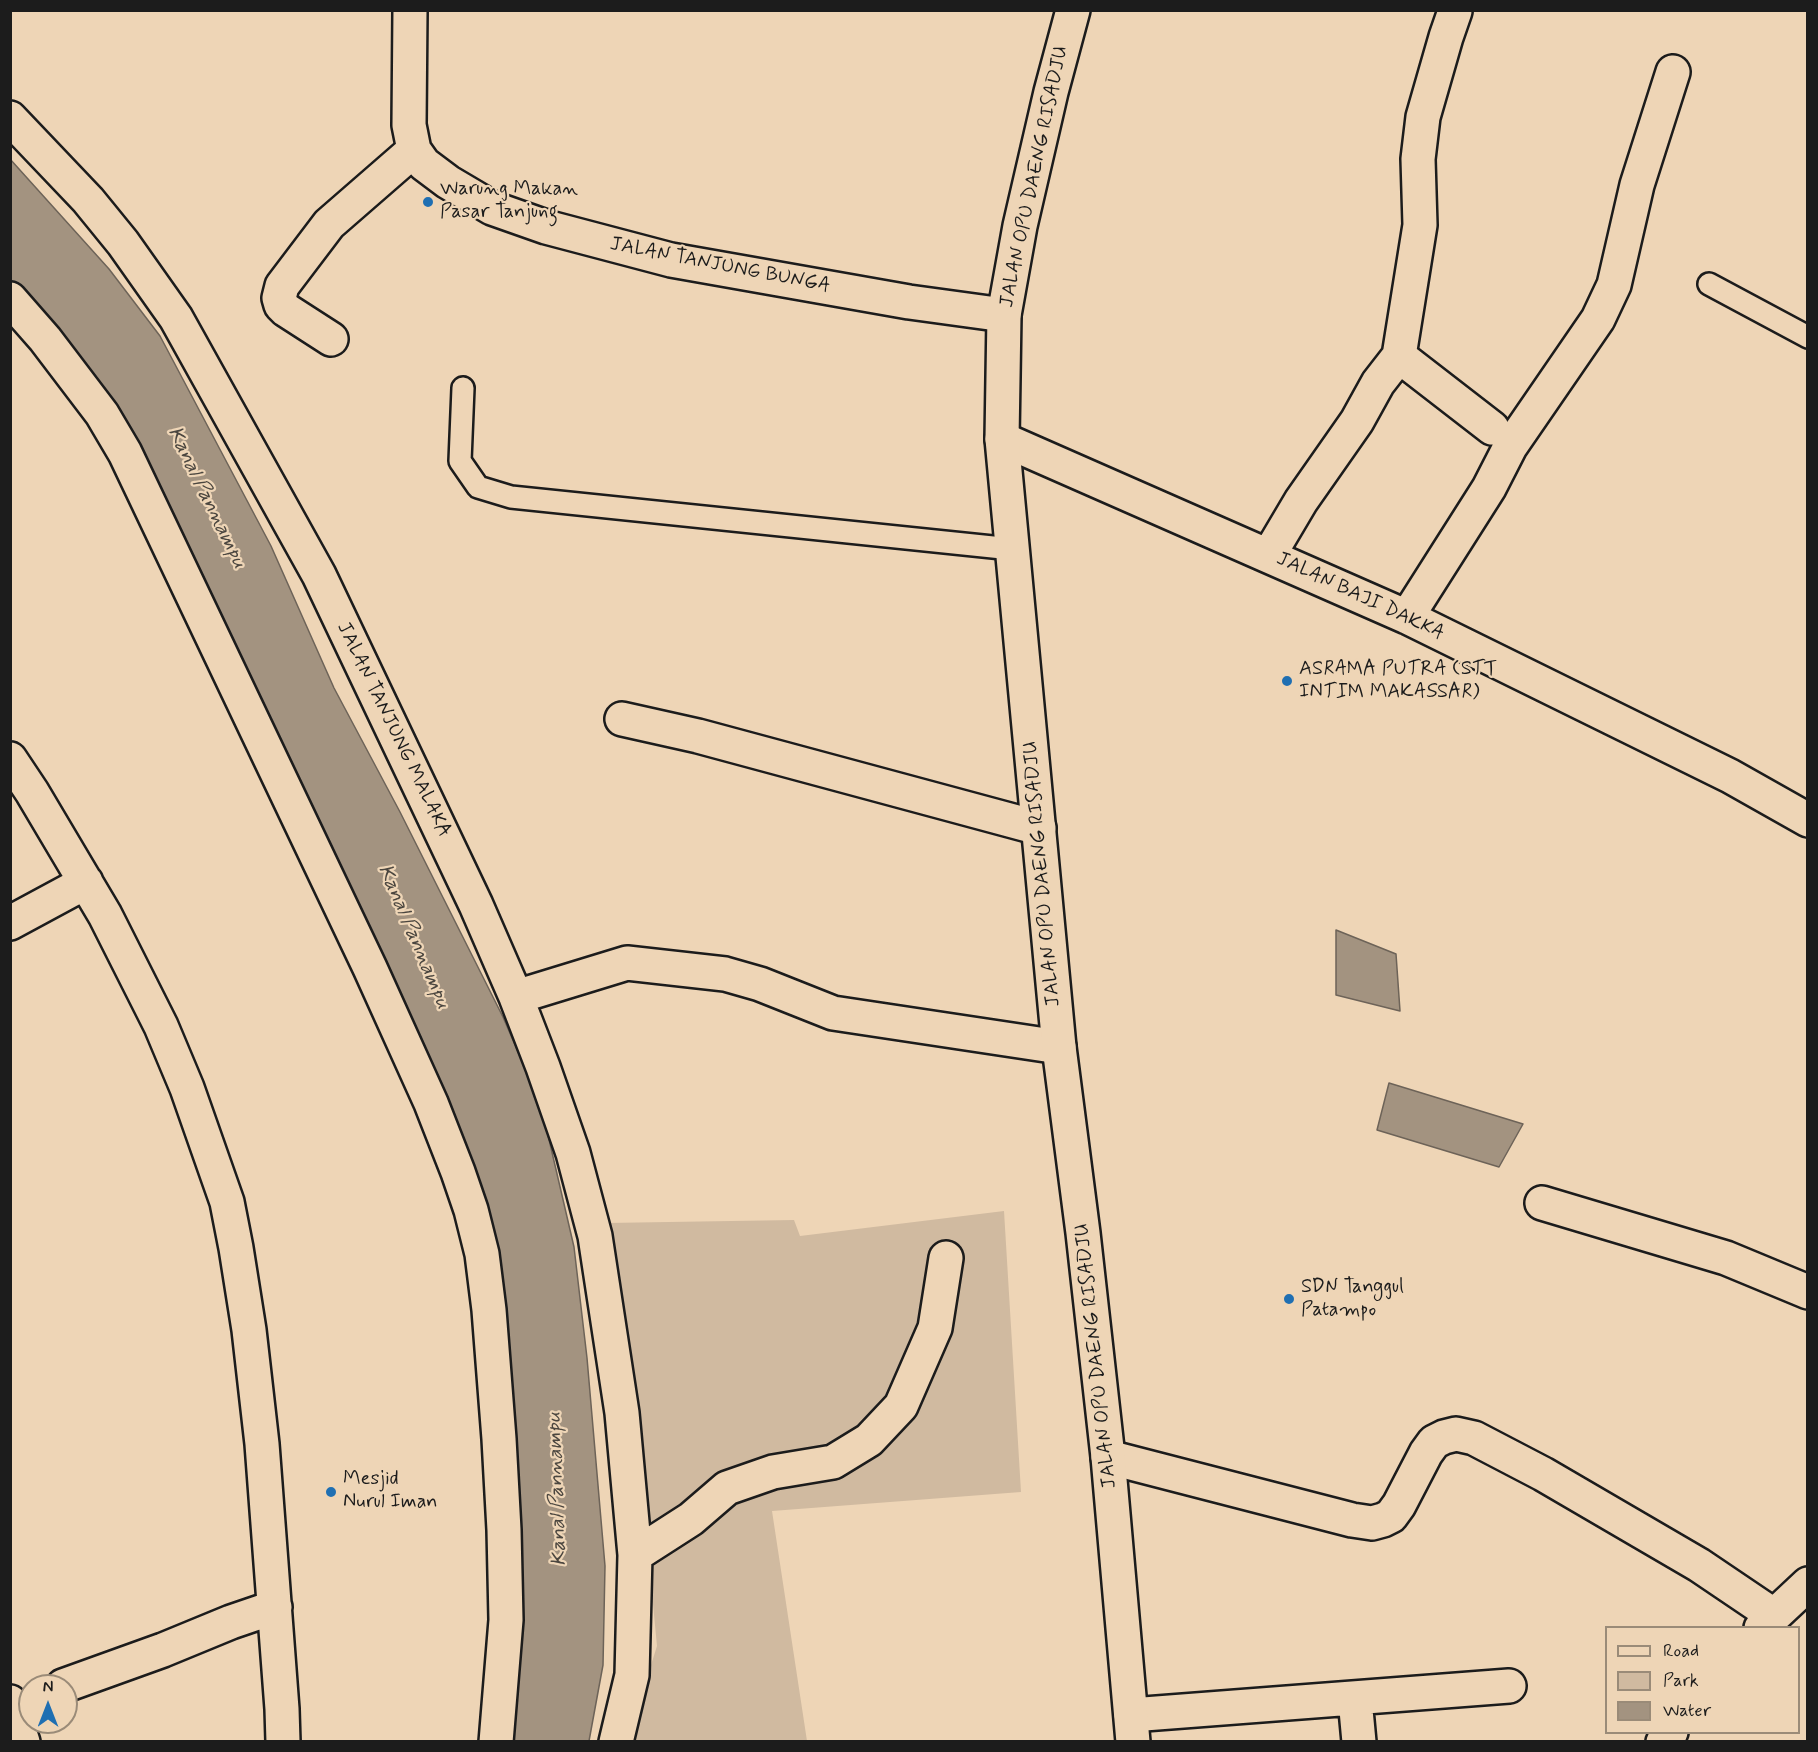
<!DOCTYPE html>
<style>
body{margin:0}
#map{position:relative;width:1818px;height:1752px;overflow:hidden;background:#eed5b6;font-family:Mynerve,sans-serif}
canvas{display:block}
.frame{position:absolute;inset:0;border:12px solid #1c1c1c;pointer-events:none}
.legend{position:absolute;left:1605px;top:1626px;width:195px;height:108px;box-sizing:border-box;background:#eed5b6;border:2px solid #9a8b78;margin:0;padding:8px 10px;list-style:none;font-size:18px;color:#1c1c1c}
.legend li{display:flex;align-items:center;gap:12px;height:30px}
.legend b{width:30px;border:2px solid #9a8b78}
.north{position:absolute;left:18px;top:1674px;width:60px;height:60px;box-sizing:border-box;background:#eed5b6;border:2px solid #9a8b78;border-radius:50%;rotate:0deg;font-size:16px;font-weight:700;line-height:24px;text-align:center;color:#1c1c1c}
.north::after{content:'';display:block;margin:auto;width:21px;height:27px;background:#1f6fb2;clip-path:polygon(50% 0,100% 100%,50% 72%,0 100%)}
</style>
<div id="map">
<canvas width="1818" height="1752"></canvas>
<div class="frame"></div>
<ul class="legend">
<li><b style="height:8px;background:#eed5b6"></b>Road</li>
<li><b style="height:16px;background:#d0baa0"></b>Park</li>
<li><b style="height:16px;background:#a39380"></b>Water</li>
</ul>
<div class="north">N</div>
</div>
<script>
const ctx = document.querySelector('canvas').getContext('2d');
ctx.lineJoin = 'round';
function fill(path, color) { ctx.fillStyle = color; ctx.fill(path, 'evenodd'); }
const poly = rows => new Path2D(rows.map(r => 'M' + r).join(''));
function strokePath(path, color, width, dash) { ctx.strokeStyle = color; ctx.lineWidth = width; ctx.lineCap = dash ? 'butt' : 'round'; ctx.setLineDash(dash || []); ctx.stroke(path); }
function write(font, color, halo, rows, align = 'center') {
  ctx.font = font + ' Mynerve,sans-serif'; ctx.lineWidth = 4.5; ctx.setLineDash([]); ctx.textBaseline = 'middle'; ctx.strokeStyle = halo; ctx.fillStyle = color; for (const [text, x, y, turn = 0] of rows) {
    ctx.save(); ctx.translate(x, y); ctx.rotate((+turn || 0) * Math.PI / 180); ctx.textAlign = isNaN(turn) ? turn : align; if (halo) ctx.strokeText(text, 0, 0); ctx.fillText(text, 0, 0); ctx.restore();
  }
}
const green = poly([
 [1004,1211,1021,1492,772,1511,807,1741,627,1741,657,1646,632,1385,606,1223,794,1220,800,1236]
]);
const water = poly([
 [10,159,109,269,160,336,271,546,334,688,400,812,503,1017,541,1105,574,1247,587,1358,605,1566,603,1665,589,1741,502,1741,483,1216,113,417,57,327,11,280,10,159],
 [1336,930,1396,954,1400,1011,1336,995,1336,930],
 [1389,1083,1523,1124,1499,1167,1377,1130,1389,1083]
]);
const lane = poly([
 [1709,284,1808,337],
 [463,388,460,461,478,487,511,497,1012,549]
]);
const street = poly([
 [410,10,409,125,414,150,424,164,448,182,492,208,546,227,671,260,909,302,1004,315],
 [10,118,88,200,123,243,176,318,319,575,476,905,516,997,543,1067,573,1153,595,1236,622,1413,635,1555,632,1675,616,1742],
 [10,299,45,339,102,414,125,453,370,968,431,1103,458,1172,471,1210,482,1254,489,1310,499,1439,504,1530,506,1620,496,1742],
 [331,339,286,310,281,305,279,298,282,286,329,224,414,150],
 [1399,356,1492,428],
 [1002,439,1407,617,1730,776,1808,820],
 [1269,555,1301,501,1357,421,1378,383,1399,356,1420,225,1418,159,1423,117,1446,37,1455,11],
 [1407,617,1489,488,1510,447,1598,319,1614,285,1637,185,1673,72],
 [622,719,698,736,1039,828],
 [10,759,32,792,105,915,161,1026,187,1088,227,1202,236,1248,249,1330,262,1444,282,1709,283,1742],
 [10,923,86,882],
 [516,997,627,963,725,974,760,984,833,1013,1059,1047],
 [1542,1203,1726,1258,1808,1292],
 [1108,1457,1352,1520,1372,1523,1383,1520,1391,1516,1399,1505,1426,1453,1434,1442,1444,1437,1456,1434,1474,1438,1543,1474,1699,1565,1773,1615],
 [635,1555,691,1519,727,1488,773,1472,833,1462,869,1440,901,1406,935,1328,946,1258],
 [1761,1628,1808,1584],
 [63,1686,163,1650,231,1622,275,1607],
 [1355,1699,1359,1742],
 [10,1702,23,1742],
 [1131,1715,1509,1686],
 [1663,1742,1671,1732]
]);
const secondary = poly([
 [1073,10,1051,92,1020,226,1004,315,1002,439,1059,1047,1083,1233,1108,1457,1133,1742]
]);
const markers = [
 [428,202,6,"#1f6fb2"],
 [1287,681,6,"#1f6fb2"],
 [1289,1299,6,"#1f6fb2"],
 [331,1492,6,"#1f6fb2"]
];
const streetNames = [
 ["JALAN OPU DAENG RISADJU",1035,177,-78],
 ["JALAN TANJUNG BUNGA",720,266,11],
 ["JALAN BAJI DAKKA",1360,597,25],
 ["JALAN TANJUNG MALAKA",393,730,64],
 ["JALAN OPU DAENG RISADJU",1043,874,-95],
 ["JALAN OPU DAENG RISADJU",1097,1356,-96]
];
const poiNames = [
 ["Warung Makan",440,190],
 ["Pasar Tanjung",440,213],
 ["ASRAMA PUTRA (STT",1299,670],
 ["INTIM MAKASSAR)",1299,693],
 ["SDN Tanggul",1301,1288],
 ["Patampo",1301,1311],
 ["Mesjid",343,1480],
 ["Nurul Iman",343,1503]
];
const waterNames = [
 ["Kanal Pannampu",206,498,64],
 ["Kanal Pannampu",413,937,67],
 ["Kanal Pannampu",558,1489,-92]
];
fill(green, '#d0baa0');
fill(water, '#a39380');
strokePath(water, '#6d6358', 1.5);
strokePath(lane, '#1c1c1c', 26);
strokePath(street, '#1c1c1c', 38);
strokePath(secondary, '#1c1c1c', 38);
strokePath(lane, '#eed5b6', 21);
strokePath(street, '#eed5b6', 33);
strokePath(secondary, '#eed5b6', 33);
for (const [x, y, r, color] of markers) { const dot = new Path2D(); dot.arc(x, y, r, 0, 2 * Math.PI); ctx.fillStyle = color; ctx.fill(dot); strokePath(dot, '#eed5b6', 2); }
write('20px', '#1c1c1c', '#eed5b6', streetNames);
write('20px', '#1c1c1c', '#eed5b6', poiNames, 'left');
write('italic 21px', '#4b463f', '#eed5b6', waterNames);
</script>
